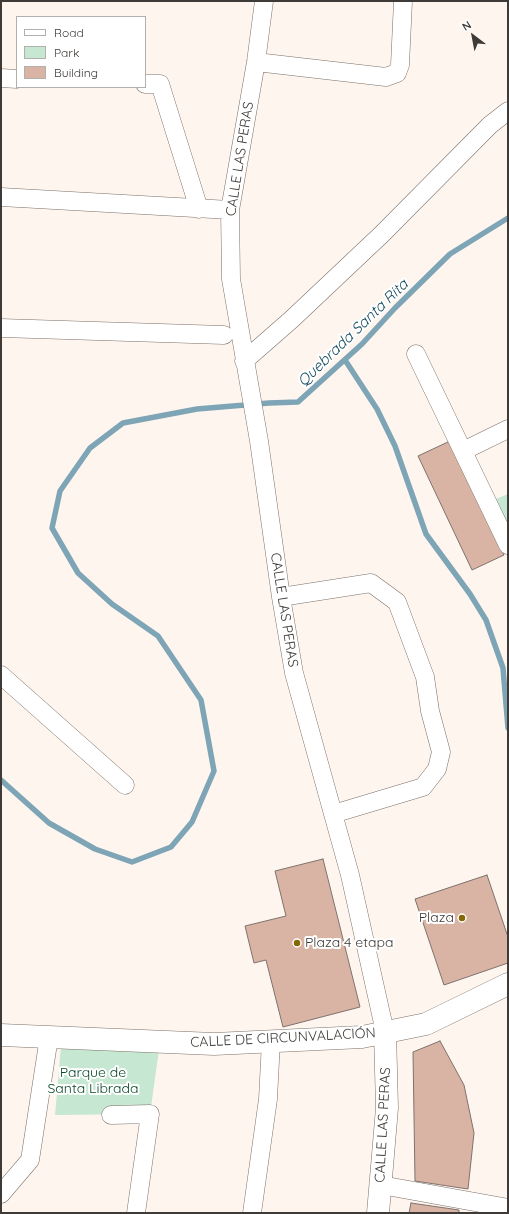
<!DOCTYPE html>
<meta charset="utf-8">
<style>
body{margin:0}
#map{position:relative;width:509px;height:1214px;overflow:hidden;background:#fff5ef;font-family:Quicksand,sans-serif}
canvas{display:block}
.frame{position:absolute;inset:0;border:2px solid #3e3a37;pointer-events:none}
.legend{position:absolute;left:16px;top:16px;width:130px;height:72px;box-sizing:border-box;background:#fff;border:1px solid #b2b0af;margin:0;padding:5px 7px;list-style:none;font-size:12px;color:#3e3a37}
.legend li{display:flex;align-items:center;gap:8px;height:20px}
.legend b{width:20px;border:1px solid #b2b0af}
.north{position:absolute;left:453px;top:16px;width:40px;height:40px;-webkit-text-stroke:3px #fff;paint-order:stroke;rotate:328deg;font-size:11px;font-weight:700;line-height:16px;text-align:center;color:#3e3a37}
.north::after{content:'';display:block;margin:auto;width:14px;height:18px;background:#3e3a37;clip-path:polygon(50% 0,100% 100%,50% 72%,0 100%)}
</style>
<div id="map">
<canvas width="509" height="1214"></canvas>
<div class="frame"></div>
<ul class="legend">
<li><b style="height:5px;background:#fff"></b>Road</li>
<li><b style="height:11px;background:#c6e7d1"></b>Park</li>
<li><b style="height:11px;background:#d9b3a3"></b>Building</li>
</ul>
<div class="north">N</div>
</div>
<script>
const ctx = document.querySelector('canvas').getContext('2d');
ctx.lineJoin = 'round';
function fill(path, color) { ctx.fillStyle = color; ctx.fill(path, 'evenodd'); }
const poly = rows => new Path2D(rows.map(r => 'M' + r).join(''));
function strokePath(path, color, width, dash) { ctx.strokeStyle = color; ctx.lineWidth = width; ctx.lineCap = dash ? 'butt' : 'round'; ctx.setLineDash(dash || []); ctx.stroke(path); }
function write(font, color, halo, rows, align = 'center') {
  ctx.font = font + ' Quicksand,sans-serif'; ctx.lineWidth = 4; ctx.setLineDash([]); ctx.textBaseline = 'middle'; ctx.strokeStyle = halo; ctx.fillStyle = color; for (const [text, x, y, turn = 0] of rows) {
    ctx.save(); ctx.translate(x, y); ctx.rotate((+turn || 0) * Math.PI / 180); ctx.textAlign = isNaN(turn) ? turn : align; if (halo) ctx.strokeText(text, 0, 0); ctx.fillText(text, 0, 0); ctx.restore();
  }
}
const green = poly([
 [508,494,508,525,496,499],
 [61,1046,159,1050,150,1114,55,1115]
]);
const stream = poly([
 [345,360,377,409,395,446,426,534,470,594,486,620,503,668,508,728],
 [1,780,49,823,95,849,132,862,171,847,192,822,214,771,201,700,158,636,112,604,78,573,52,528,60,491,90,448,123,423,197,409,269,403,298,402,362,344,395,308,450,254,508,218]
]);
const building = poly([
 [450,441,504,555,472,570,418,456,450,441],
 [323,859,360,1007,283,1027,266,960,254,963,245,926,286,916,275,871,323,859],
 [487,875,508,937,508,963,444,985,415,899,487,875],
 [440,1041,464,1085,474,1133,468,1189,415,1181,413,1052,440,1041],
 [411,1203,459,1210,459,1213,409,1213,411,1203]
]);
const street = poly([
 [264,1,256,62,230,210,231,279,259,441,281,597,294,673,350,875,385,1032],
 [256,62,386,77,397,73,400,65,403,1],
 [1,78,17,79],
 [145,84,160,84,199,209],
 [1,197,230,210],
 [1,328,224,335],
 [416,354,508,545],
 [244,361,292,319,382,234,490,125,508,111],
 [463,451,508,429],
 [281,597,371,583,397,602,425,677,430,711,441,752,437,769,423,787,333,814],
 [1,675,125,785],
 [111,1115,150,1114,136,1213],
 [381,1185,508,1208],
 [1,1194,30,1160,49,1037],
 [252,1213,268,1099,271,1041]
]);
const secondary = poly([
 [1,1035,214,1044,362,1037,426,1024,508,984],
 [378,1213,387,1108,385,1032]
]);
const markers = [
 [462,918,4,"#866803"],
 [297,943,4,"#866803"]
];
const streetNames = [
 ["CALLE LAS PERAS",240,159,-81],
 ["CALLE LAS PERAS",284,610,81],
 ["CALLE DE CIRCUNVALACIÓN",283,1038,-3],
 ["CALLE LAS PERAS",383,1125,-87]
];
const poiNames = [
 ["Plaza",454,918],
 ["Plaza 4 etapa",305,943,"left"]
];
const parkNames = [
 ["Parque de",93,1073],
 ["Santa Librada",93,1089]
];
const waterNames = [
 ["Quebrada Santa Rita",353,333,-44]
];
fill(green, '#c6e7d1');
strokePath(stream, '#7ea5b6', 5.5);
fill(building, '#d9b3a3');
strokePath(building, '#7d726d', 1);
strokePath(street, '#7a7069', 19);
strokePath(secondary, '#7a7069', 23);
strokePath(street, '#fff', 18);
strokePath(secondary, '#fff', 22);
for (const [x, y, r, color] of markers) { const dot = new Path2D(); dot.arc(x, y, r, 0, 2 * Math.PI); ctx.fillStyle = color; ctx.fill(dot); strokePath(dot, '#fff', 1.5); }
write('14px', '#3e3a37', '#fff', streetNames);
write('14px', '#3e3a37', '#fff', poiNames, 'right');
write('14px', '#0b4729', '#fff', parkNames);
write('italic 15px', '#164c5f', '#fff', waterNames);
</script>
